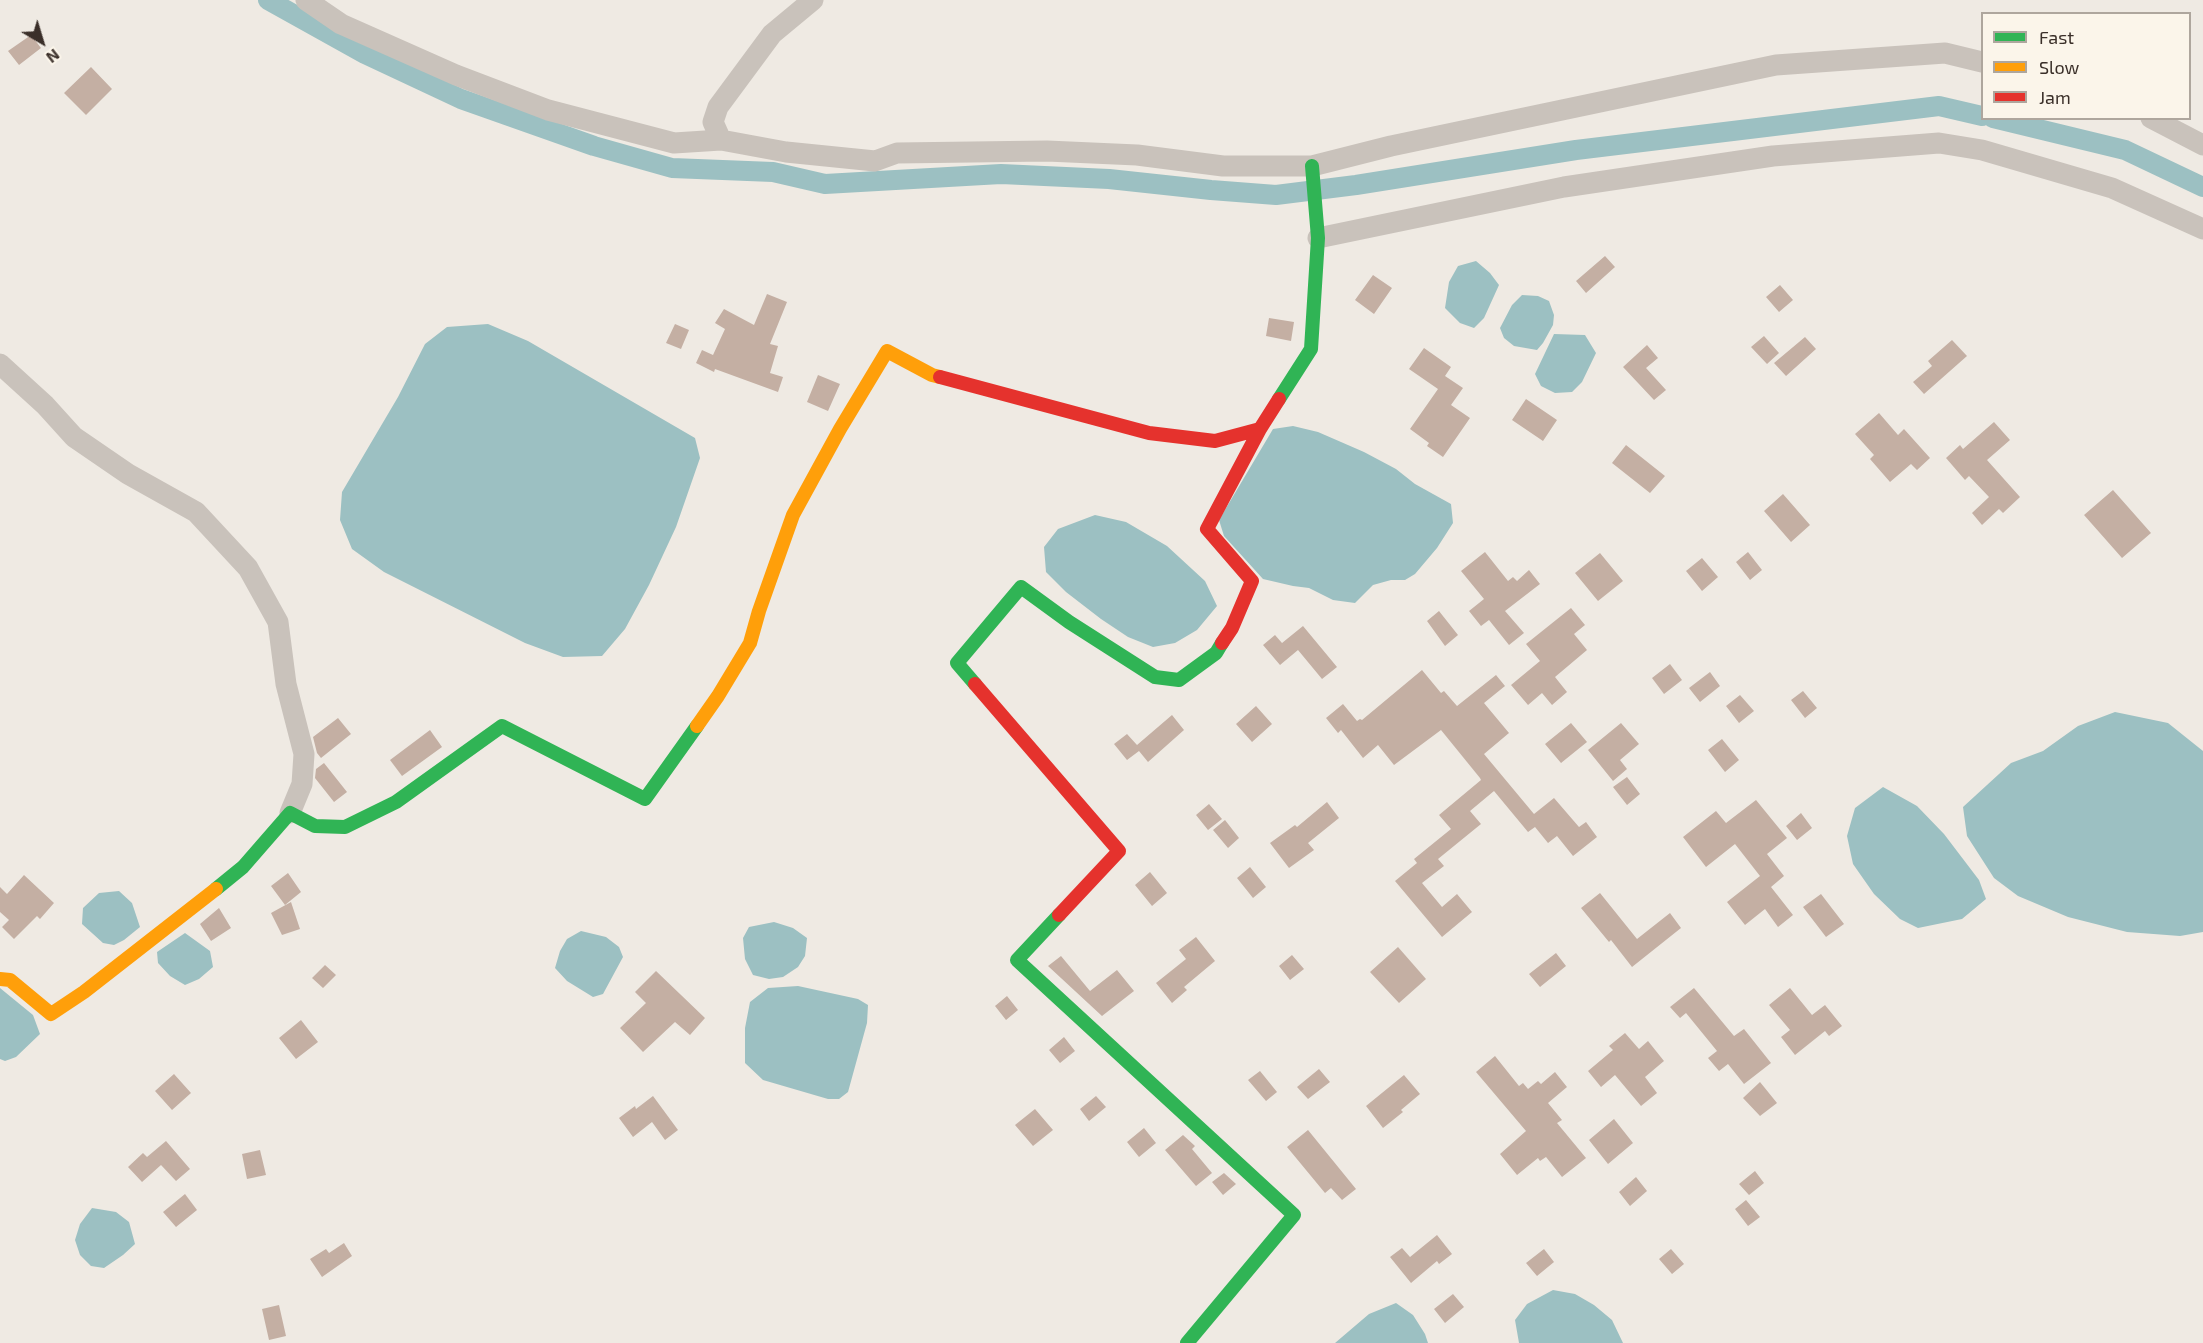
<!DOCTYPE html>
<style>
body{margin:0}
#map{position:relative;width:2203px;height:1343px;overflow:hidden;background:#efeae3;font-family:"Exo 2",sans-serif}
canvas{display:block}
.legend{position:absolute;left:1981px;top:12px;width:210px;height:108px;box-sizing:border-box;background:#fbf5ea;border:2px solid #aea69d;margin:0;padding:8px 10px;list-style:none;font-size:18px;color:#3a2f29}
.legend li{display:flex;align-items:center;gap:12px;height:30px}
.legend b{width:30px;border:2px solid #aea69d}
.north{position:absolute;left:12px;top:12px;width:60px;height:60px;-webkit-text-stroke:4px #fbf5ea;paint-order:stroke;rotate:142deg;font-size:16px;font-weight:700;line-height:24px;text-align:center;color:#3a2f29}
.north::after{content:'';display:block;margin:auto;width:21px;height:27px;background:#3a2f29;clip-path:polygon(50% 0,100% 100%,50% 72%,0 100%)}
</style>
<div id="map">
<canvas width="2203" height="1343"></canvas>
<ul class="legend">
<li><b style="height:8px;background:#30b455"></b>Fast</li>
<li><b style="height:8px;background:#ff9f0a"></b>Slow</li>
<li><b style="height:8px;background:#e5322d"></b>Jam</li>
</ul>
<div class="north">N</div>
</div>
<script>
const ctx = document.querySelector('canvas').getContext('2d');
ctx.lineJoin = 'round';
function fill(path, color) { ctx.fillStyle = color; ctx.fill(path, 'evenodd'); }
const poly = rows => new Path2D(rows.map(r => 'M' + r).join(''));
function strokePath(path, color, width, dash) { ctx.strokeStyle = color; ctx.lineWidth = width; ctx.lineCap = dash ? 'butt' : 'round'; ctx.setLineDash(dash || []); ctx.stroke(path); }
const water = poly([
 [1476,261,1490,273,1499,285,1484,318,1474,328,1460,323,1445,308,1449,282,1458,266],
 [1522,295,1538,296,1549,301,1554,315,1553,325,1543,343,1537,350,1514,346,1504,338,1500,328,1512,305],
 [488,324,528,341,695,438,700,458,676,527,649,585,625,629,602,656,563,657,525,643,384,572,352,549,340,520,342,492,398,397,425,344,447,327],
 [1554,334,1585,335,1596,353,1582,382,1572,392,1555,393,1541,386,1535,374],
 [1293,426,1318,432,1364,452,1396,469,1415,484,1451,504,1453,523,1437,548,1415,574,1405,580,1391,580,1373,585,1355,603,1333,600,1309,588,1293,586,1263,579,1224,536,1219,520,1273,429],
 [1095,515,1126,522,1167,546,1205,581,1217,606,1197,630,1175,643,1153,647,1128,637,1101,619,1066,592,1046,572,1044,547,1058,529],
 [2115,712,2168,723,2203,751,2203,932,2180,936,2127,932,2068,917,2018,896,1994,878,1967,836,1963,807,2011,763,2043,751,2078,726],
 [1883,787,1917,806,1944,834,1979,880,1986,899,1962,919,1918,928,1900,919,1874,894,1853,864,1847,836,1855,808],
 [119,891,132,903,140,927,124,940,114,945,103,943,82,924,83,908,99,893],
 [774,922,793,928,807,938,805,956,798,967,783,977,769,979,753,975,745,959,743,938,749,927],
 [581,931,606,937,619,947,623,957,603,994,593,997,567,981,555,968,560,951,567,939],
 [185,933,210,951,213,967,199,979,185,985,170,976,158,963,157,952],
 [798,986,858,999,868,1005,867,1023,848,1092,839,1099,828,1099,763,1080,745,1063,745,1028,750,1002,768,988],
 [0,988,33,1015,40,1034,16,1057,5,1061,0,1059],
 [92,1208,116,1212,129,1222,135,1244,123,1255,104,1268,91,1266,80,1255,75,1240,80,1224],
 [1553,1290,1575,1294,1594,1305,1612,1320,1623,1343,1519,1343,1515,1320,1527,1304],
 [1396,1303,1413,1315,1425,1334,1428,1343,1335,1343,1369,1314]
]);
const canal = poly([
 [268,0,365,54,461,99,594,146,672,168,773,172,825,184,1001,174,1109,179,1211,190,1276,195,1356,185,1576,150,1939,106,1982,116],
 [1993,118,2125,150,2203,187]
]);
const building = poly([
 [31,35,41,48,19,65,8,51],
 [91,67,112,89,86,115,64,93],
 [1605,256,1615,267,1586,293,1576,281],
 [1373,275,1392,288,1374,314,1355,300],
 [1780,285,1793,300,1779,312,1766,297],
 [767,294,787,302,770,344,778,346,770,373,783,377,778,392,715,369,714,372,696,363,702,350,713,355,725,329,715,323,724,309,754,325],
 [1269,318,1294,322,1291,341,1266,336],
 [675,324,689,330,681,349,666,343],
 [1764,336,1779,353,1767,364,1751,347],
 [1805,337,1816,349,1786,376,1774,363],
 [1952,340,1967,356,1924,394,1913,382,1932,366,1928,361],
 [1647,345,1658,358,1646,368,1666,390,1654,400,1623,367],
 [1424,348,1451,367,1445,376,1463,388,1451,405,1470,418,1443,457,1427,446,1429,443,1410,429,1438,389,1409,369],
 [818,375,840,384,828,411,807,402],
 [1526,399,1557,420,1543,441,1512,420],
 [1879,413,1898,435,1904,429,1930,458,1917,470,1911,464,1890,482,1870,459,1874,455,1855,434],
 [1994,422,2010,440,1987,460,2020,497,2003,513,1999,509,1982,525,1972,513,1989,497,1969,476,1965,480,1946,458,1960,445,1963,449],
 [1626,445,1665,476,1650,493,1612,463],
 [2113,490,2151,533,2122,558,2084,515],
 [1783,494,1810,525,1791,542,1764,511],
 [1485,552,1508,581,1513,577,1517,581,1529,570,1540,584,1505,611,1524,633,1509,645,1489,620,1481,626,1469,611,1484,599,1461,571],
 [1748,552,1762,570,1750,580,1736,562],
 [1600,553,1623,581,1598,601,1575,573],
 [1702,558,1718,577,1702,591,1686,571],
 [1571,608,1585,625,1574,634,1587,650,1555,677,1567,692,1552,705,1542,693,1528,705,1511,685,1540,661,1526,644],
 [1439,611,1458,635,1445,646,1427,621],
 [1303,626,1337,667,1322,679,1298,650,1280,665,1263,645,1275,635,1282,643],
 [1670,664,1682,680,1664,694,1652,678],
 [1422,670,1441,693,1444,691,1457,706,1496,675,1505,686,1484,703,1509,733,1484,754,1534,814,1554,798,1579,827,1586,822,1597,837,1573,856,1557,836,1548,843,1535,827,1528,832,1494,791,1470,811,1481,824,1438,859,1444,866,1422,883,1442,907,1457,894,1472,912,1442,937,1395,881,1417,863,1414,859,1451,829,1439,815,1481,780,1480,778,1441,730,1394,765,1378,745,1363,758,1341,730,1338,733,1326,718,1343,704,1357,721,1360,719,1362,720],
 [1710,672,1720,686,1700,702,1689,688],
 [1803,691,1817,708,1805,718,1791,700],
 [1740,695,1754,711,1739,723,1726,706],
 [1256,706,1272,724,1252,742,1236,724],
 [1172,715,1184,730,1148,762,1139,751,1127,760,1114,744,1127,734,1137,745],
 [338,718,351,734,321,758,317,753,313,737],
 [1571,723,1587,742,1561,763,1545,744],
 [1621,723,1639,744,1620,760,1627,769,1613,781,1588,750],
 [430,730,442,747,402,776,390,760],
 [1722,739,1739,760,1725,772,1708,750],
 [324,763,347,792,334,802,315,778,316,769],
 [1627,777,1640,794,1627,805,1613,787],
 [1756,800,1787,838,1767,854,1784,876,1771,887,1793,915,1778,927,1765,909,1745,925,1727,902,1760,876,1735,844,1706,867,1683,837,1716,811,1726,823],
 [1327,802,1339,818,1308,843,1314,850,1289,868,1270,843,1295,825,1297,827],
 [1209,804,1222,819,1208,830,1196,815],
 [1801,813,1812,828,1797,840,1786,826],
 [1225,820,1239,838,1228,848,1213,830],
 [1250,867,1266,887,1253,898,1237,878],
 [1150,872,1167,893,1152,906,1135,885],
 [288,873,301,892,285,905,271,886],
 [24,875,54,903,40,919,37,916,14,939,2,927,9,920,0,912,0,887,7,894],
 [1600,893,1637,939,1670,913,1681,928,1632,967,1611,940,1609,942,1581,908],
 [1821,894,1844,924,1826,937,1803,907],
 [291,902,300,929,282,935,271,913],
 [219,908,231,928,211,941,200,924],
 [1196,937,1215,961,1184,987,1187,990,1172,1003,1156,983,1186,959,1179,950],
 [1398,947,1426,979,1399,1003,1370,972],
 [1556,953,1566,966,1540,987,1529,974],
 [1292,955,1304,969,1290,980,1279,966],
 [1061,956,1090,991,1117,970,1134,991,1102,1016,1048,966],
 [325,965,336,975,323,988,312,978],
 [656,971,705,1018,690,1035,675,1022,643,1052,620,1028,646,1003,635,992],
 [1694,988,1734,1036,1744,1029,1771,1063,1744,1084,1728,1064,1719,1071,1708,1058,1717,1051,1686,1013,1680,1018,1670,1007],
 [1790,988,1812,1015,1825,1005,1842,1026,1829,1036,1825,1031,1795,1055,1781,1037,1790,1030,1769,1005],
 [1007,996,1018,1010,1006,1020,995,1006],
 [301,1020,318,1042,296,1059,279,1038],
 [1625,1033,1639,1049,1648,1041,1664,1061,1645,1077,1657,1093,1641,1106,1615,1075,1601,1087,1588,1071,1613,1050,1609,1046],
 [1064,1037,1075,1051,1060,1063,1049,1050],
 [1495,1056,1519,1086,1523,1083,1528,1089,1538,1081,1541,1084,1555,1072,1567,1087,1548,1103,1562,1120,1557,1123,1586,1158,1562,1177,1546,1157,1540,1161,1538,1158,1517,1175,1500,1154,1526,1131,1476,1072],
 [1319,1069,1330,1082,1308,1099,1297,1087],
 [1260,1071,1277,1092,1266,1101,1248,1080],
 [174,1074,191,1093,172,1110,155,1091],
 [1404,1075,1420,1094,1401,1110,1403,1112,1383,1128,1366,1106],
 [1760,1082,1777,1103,1760,1116,1743,1098],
 [653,1096,678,1130,665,1140,652,1122,633,1137,619,1118,635,1106,636,1109],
 [1096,1096,1106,1107,1089,1121,1080,1109],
 [1035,1109,1053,1130,1033,1146,1015,1125],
 [1614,1119,1633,1143,1608,1164,1589,1140],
 [1144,1128,1156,1143,1139,1157,1127,1142],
 [1308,1130,1356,1189,1342,1200,1331,1188,1325,1193,1287,1147],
 [1183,1135,1195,1146,1192,1149,1212,1173,1196,1186,1165,1150],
 [166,1141,190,1169,176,1181,161,1165,142,1182,128,1167,143,1153,147,1157],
 [260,1150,266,1175,247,1179,242,1154],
 [1755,1171,1764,1183,1749,1195,1739,1184],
 [1224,1173,1236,1184,1223,1195,1212,1182],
 [1636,1177,1647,1191,1630,1206,1619,1192],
 [185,1194,197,1210,176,1227,163,1212],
 [1746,1200,1760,1217,1748,1226,1735,1209],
 [1437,1235,1452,1254,1439,1264,1437,1261,1411,1283,1390,1257,1402,1248,1410,1257],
 [344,1243,352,1256,322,1277,310,1259,326,1249,329,1253],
 [1544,1249,1554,1262,1537,1276,1526,1263],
 [1671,1249,1684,1264,1672,1274,1659,1259],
 [1453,1294,1464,1307,1445,1323,1434,1309],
 [279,1305,286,1336,269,1340,262,1309]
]);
const street = poly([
 [306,0,341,24,456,75,548,110,674,143,721,140],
 [813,0,772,34,718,107,713,122,721,140,786,152,875,161,897,153,1047,151,1137,155,1223,166,1312,166,1391,146,1776,65,1945,53,1982,62],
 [2151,118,2203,145],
 [1318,238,1564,187,1773,156,1939,143,1982,150,2112,188,2203,229],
 [0,364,45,405,74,437,128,474,196,512,248,568,278,622,286,684,304,754,302,784,290,813]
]);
const fast = poly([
 [1279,399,1311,349,1318,238,1312,166],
 [975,684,957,663,1021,587,1069,622,1155,677,1179,680,1216,653,1222,643],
 [216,889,243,867,290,813,315,826,345,827,396,802,502,726,645,799,697,726],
 [1059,915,1017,960,1294,1215,1187,1343]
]);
const slow = poly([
 [697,726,718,696,750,643,759,611,793,515,840,429,887,351,932,375,940,377],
 [0,979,10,980,51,1014,84,992,216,889]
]);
const jam = poly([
 [940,377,1149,433,1215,441,1260,429,1279,399],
 [1222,643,1232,628,1252,581,1207,529,1260,429],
 [975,684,1119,851,1059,915]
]);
fill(water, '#9cc0c2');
strokePath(canal, '#9cc0c2', 20);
fill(building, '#c4afa3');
strokePath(street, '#c9c2bb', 21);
strokePath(fast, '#30b455', 14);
strokePath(slow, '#ff9f0a', 14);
strokePath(jam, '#e5322d', 14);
</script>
